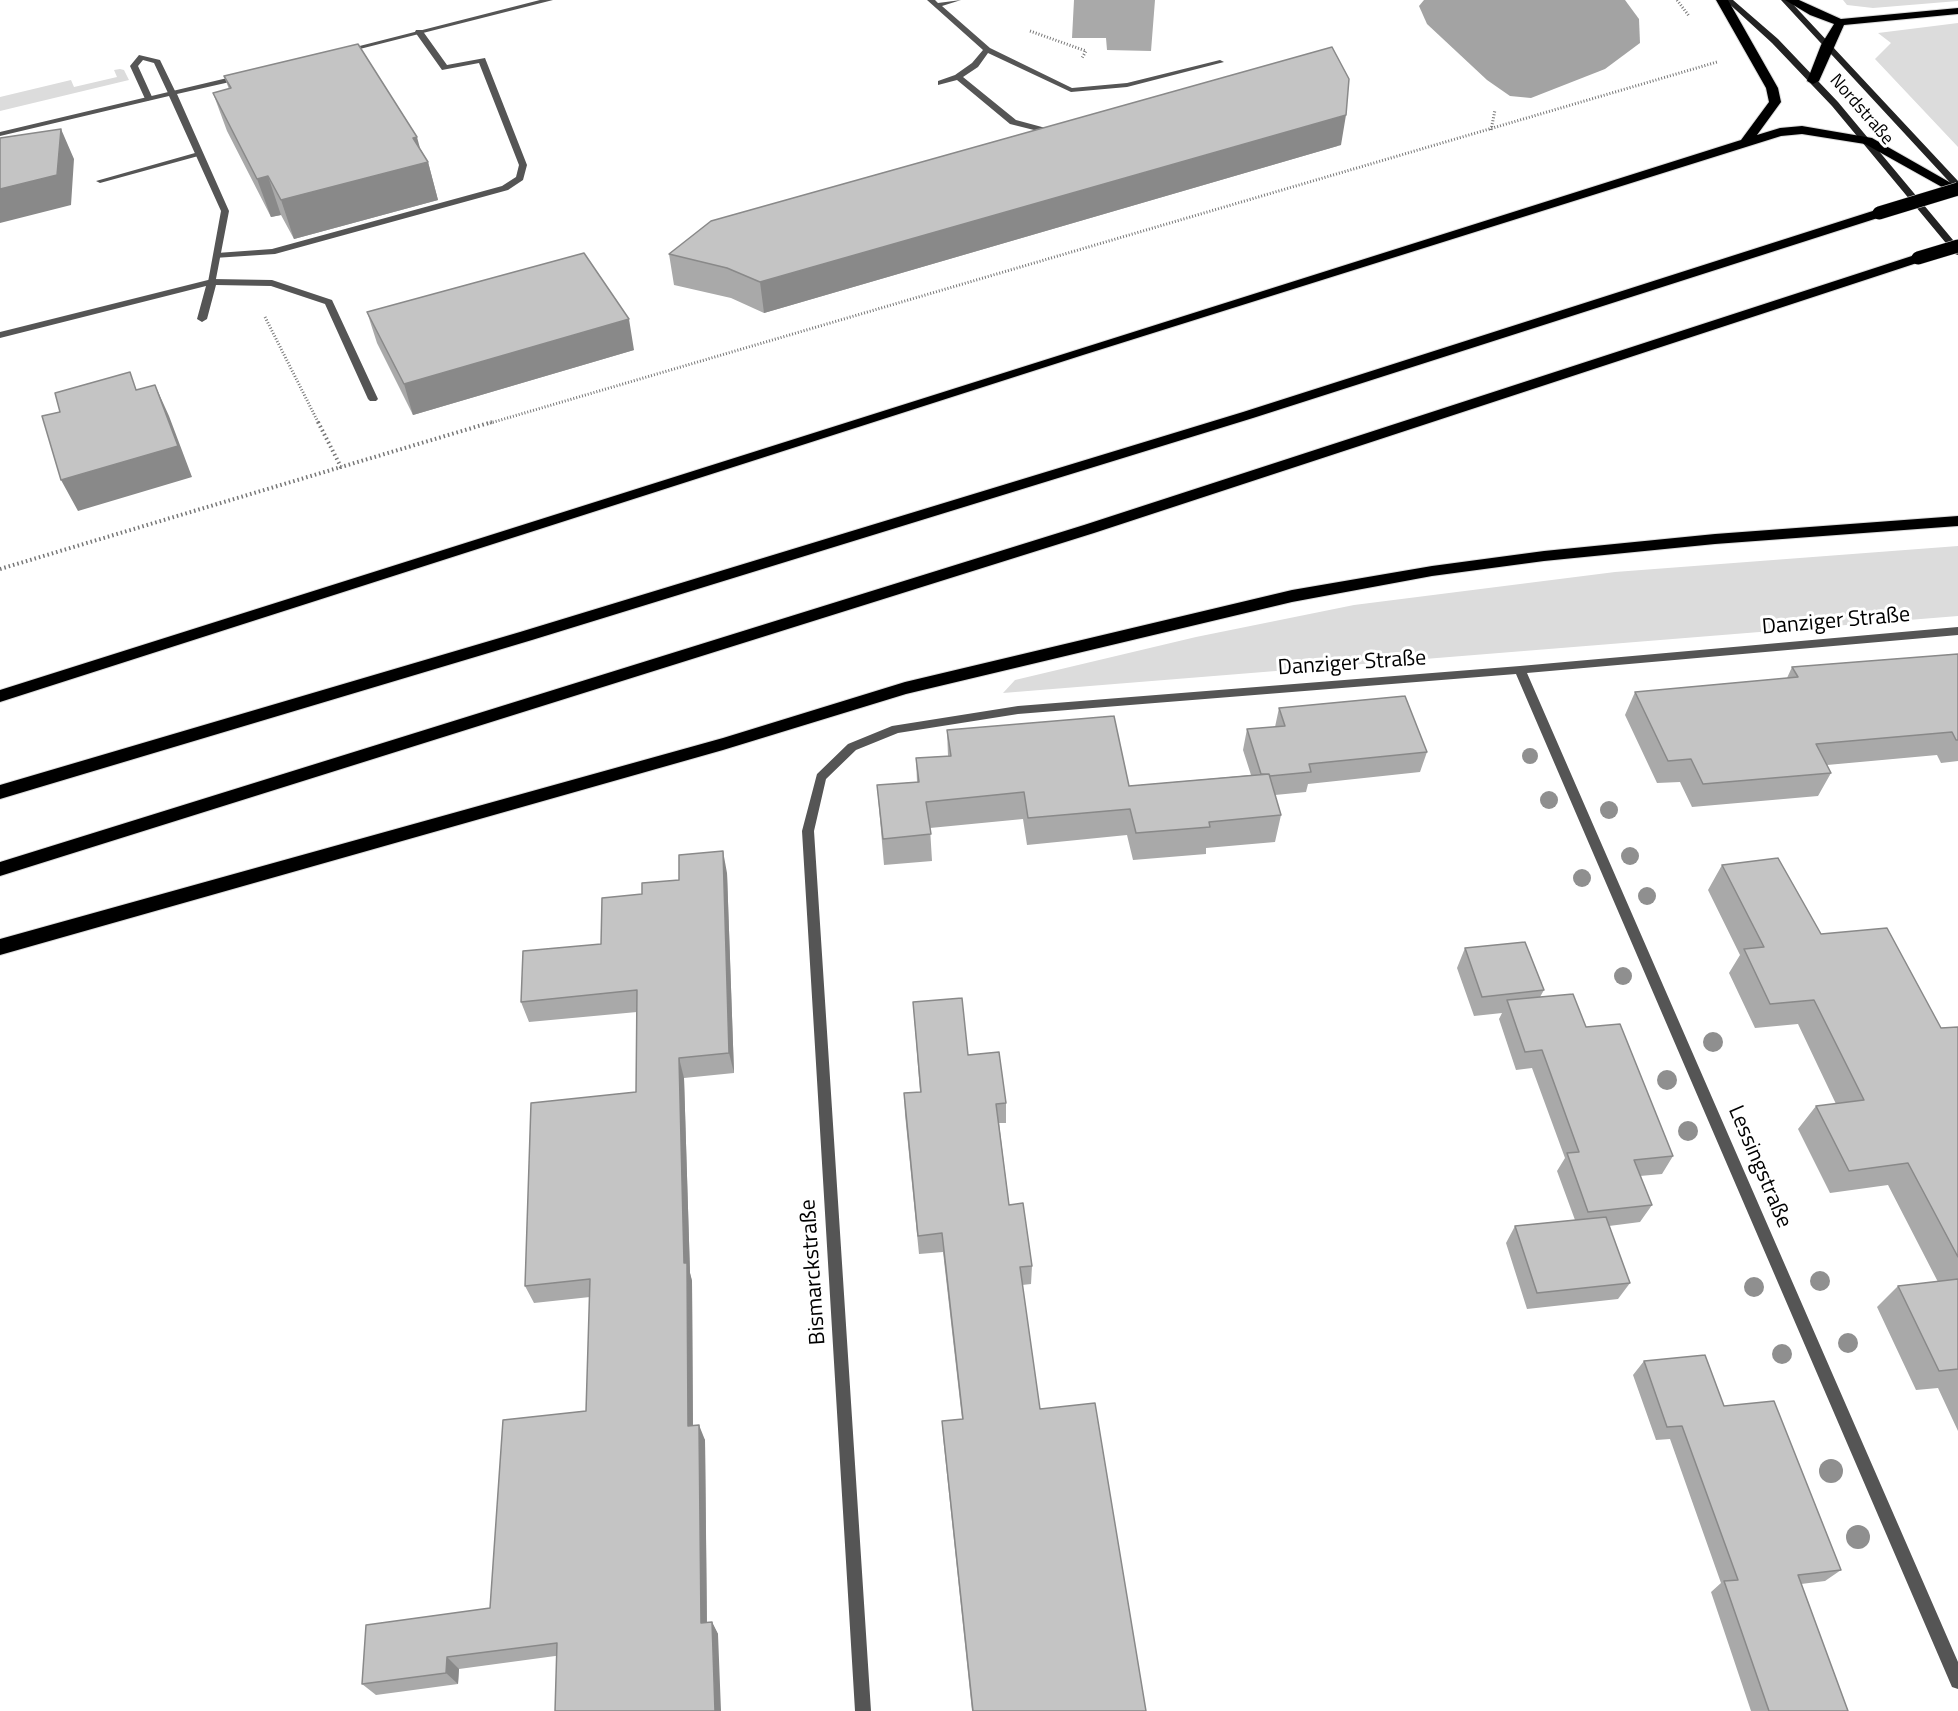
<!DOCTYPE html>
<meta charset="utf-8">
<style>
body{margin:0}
canvas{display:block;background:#fff}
</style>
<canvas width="1958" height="1711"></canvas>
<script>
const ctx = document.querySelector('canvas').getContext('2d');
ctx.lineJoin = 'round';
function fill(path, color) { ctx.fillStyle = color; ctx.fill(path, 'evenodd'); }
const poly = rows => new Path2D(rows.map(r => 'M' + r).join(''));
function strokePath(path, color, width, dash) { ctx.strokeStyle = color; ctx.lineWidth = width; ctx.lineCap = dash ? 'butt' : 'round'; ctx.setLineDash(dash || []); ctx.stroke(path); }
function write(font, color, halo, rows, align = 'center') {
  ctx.font = font + ' "Titillium Web",sans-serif'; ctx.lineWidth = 6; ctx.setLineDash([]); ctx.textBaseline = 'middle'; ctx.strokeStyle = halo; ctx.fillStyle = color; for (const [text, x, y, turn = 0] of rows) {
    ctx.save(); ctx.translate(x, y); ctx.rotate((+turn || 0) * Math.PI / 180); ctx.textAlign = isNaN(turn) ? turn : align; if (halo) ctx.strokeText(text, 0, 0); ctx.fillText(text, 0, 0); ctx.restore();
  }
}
const green = poly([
 [1843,0,1958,0,1958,1,1873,8,1847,5],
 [1958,23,1958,147,1875,59,1891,43,1878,33],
 [120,69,124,70,129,80,0,111,0,97,71,80,74,87,117,77,114,70],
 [1958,546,1958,616,1003,693,1015,680,1196,637,1354,605,1615,572]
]);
const water = poly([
 [1424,0,1625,0,1639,19,1640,43,1605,69,1531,98,1510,96,1487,80,1427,24,1419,6]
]);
const pathFar1 = poly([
 [1677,0,1689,16],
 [1030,31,1086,51,1082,58],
 [1491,130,1495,110],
 [265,317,319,424],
 [487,424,1717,62]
]);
const path = poly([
 [318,422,341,467,492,422],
 [0,569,341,467]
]);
const lane = poly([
 [927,0,935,0,938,3,961,0,942,6,990,48,1072,88,1127,83,1220,60,1224,62,1127,87,1071,92,988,53,978,67,963,77,1016,120,1053,130,1053,134,1050,134,1010,124,957,80,938,85,938,81,955,75,972,63,983,50,927,0],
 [416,30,422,30,447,65,485,58,527,165,523,180,508,190,275,254,214,258,214,254,217,253,272,249,502,186,516,177,519,165,479,63,442,70,415,32,416,30],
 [139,55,160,60,176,93,175,95,168,93,154,63,143,60,138,66,153,99,146,101,130,66,139,55],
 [195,153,202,155,100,183,96,181,195,153],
 [212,279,272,280,332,300,378,399,376,401,370,401,368,399,325,304,271,286,216,285,207,319,202,322,197,319,206,286,0,338,0,332,212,279]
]);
const street = poly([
 [540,0,553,0,344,53,340,51,540,0],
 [240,75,243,75,243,79,177,94,229,211,215,284,212,285,208,282,221,211,169,96,0,136,0,132,240,75],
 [1958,627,1958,635,1527,673,1958,1662,1958,1689,1952,1687,1516,674,1018,714,898,733,856,750,826,779,814,831,871,1711,855,1711,802,831,817,774,848,744,892,726,1018,706,1520,666,1958,627]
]);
const secondary = poly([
 [1725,0,1733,0,1778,39,1838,102,1958,246,1958,255,1955,254,1832,106,1772,43,1725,0],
 [1781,0,1789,0,1958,181,1958,189,1955,188,1781,0]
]);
const highway = poly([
 [1716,0,1728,0,1778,88,1781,102,1757,135,1780,128,1802,126,1872,138,1958,187,1958,196,1865,144,1802,134,1781,136,1083,355,0,702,0,690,1741,140,1769,102,1766,88,1716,0],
 [1785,0,1799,0,1841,19,1958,8,1958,14,1844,25,1819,81,1813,84,1807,81,1821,45,1834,24,1810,15,1785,0],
 [1879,209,1884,210,1884,216,1253,418,532,640,0,799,0,785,520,632,1243,412,1879,209],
 [1918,254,1923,255,1923,261,1094,533,0,876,0,862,1084,525,1918,254],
 [1958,516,1958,526,1715,544,1544,561,1432,576,1292,602,906,694,723,750,0,955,0,939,723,738,905,682,1292,590,1432,566,1544,551,1715,534,1958,516]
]);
const highwayBridge = poly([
 [1879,213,1958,189],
 [1918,258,1958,246]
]);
const trees = [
 [1530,756,8],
 [1549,800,9],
 [1609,810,9],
 [1630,856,9],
 [1582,878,9],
 [1647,896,9],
 [1623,976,9],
 [1713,1042,10],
 [1667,1080,10],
 [1688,1131,10],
 [1820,1281,10],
 [1754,1287,10],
 [1848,1343,10],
 [1782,1354,10],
 [1831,1471,12],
 [1858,1537,12]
];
const wall = poly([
 [1074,0,1155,0,1151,51,1107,50,1106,38,1072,38],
 [224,76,421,150,428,162,438,200,294,239,281,215,271,217,227,131,213,93,229,89],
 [1341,145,764,313,731,298,674,285,669,254],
 [367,312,634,350,413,415,377,343],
 [1958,654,1958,761,1941,763,1937,755,1827,765,1831,773,1818,796,1692,807,1680,782,1657,783,1625,715,1635,692,1787,678,1792,667],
 [1279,708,1427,752,1420,772,1308,784,1306,792,1275,795,1281,815,1275,842,1206,848,1206,854,1133,860,1127,835,1027,845,1023,819,930,828,932,861,884,865,877,785,917,782,916,758,948,756,947,730,1129,786,1251,775,1243,750,1247,729,1275,727],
 [1722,865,1821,934,1941,1028,1958,1027,1958,1431,1938,1388,1916,1390,1877,1307,1898,1286,1938,1282,1888,1185,1830,1193,1798,1129,1816,1106,1836,1104,1798,1024,1755,1028,1729,973,1740,955,1708,890],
 [727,873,734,1073,684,1078,690,1273,692,1281,693,1425,705,1440,707,1622,712,1622,718,1634,459,1669,458,1684,376,1695,362,1684,490,1608,586,1411,590,1297,534,1303,525,1286,636,1092,637,1012,529,1022,521,1002,601,944,642,894,679,880],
 [1465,948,1544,990,1540,997,1586,1027,1673,1156,1662,1174,1640,1176,1652,1205,1640,1222,1609,1226,1630,1283,1618,1299,1527,1309,1506,1243,1515,1226,1575,1220,1557,1171,1565,1158,1532,1068,1516,1070,1499,1019,1502,1013,1474,1016,1457,968],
 [913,1002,968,1055,1006,1103,1006,1123,999,1123,1009,1205,1032,1266,1031,1284,1022,1285,1040,1409,1146,1711,972,1711,943,1437,942,1421,962,1419,943,1252,919,1254,905,1114,904,1093,920,1092],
 [1644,1361,1724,1406,1841,1570,1825,1581,1801,1584,1848,1711,1751,1711,1711,1592,1721,1583,1670,1439,1656,1440,1633,1375]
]);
const shadedWall = poly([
 [1346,115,1341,145,764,313,760,282],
 [61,129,74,159,71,205,0,223,0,189],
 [417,137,424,163,428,162,438,200,294,239,281,200,413,138],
 [268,176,281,215,271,217,257,179],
 [629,319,634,350,413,415,404,384],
 [155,385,169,416,192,477,78,511,61,480],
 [723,851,727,873,734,1073,729,1053],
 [679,1058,684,1078,690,1273,692,1281,693,1442,688,1426],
 [699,1425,705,1440,707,1636,701,1623],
 [712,1622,718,1634,721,1711,715,1711],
 [447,1657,459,1669,458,1684,446,1673]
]);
const building = poly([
 [358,44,417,137,413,138,428,162,281,200,268,176,257,179,213,93,231,88,224,76,358,44],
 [1332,47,1349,79,1346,115,760,282,727,268,669,254,711,221,1332,47],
 [61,129,57,175,0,189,0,138,61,129],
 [584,253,629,319,404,384,367,312,584,253],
 [130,372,136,390,155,385,178,446,61,480,42,416,60,412,55,393,130,372],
 [1958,654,1958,740,1956,740,1952,732,1816,744,1831,773,1703,784,1691,759,1668,761,1635,692,1798,677,1792,667,1958,654],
 [1405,696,1427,752,1309,764,1311,772,1270,776,1269,774,1261,774,1247,729,1285,726,1279,708,1405,696],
 [1114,716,1129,786,1269,774,1281,815,1209,822,1210,827,1136,833,1130,809,1028,818,1024,792,926,802,931,834,883,839,877,785,919,782,916,758,951,756,947,730,1114,716],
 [723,851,729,1053,679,1058,684,1263,687,1263,688,1426,699,1425,701,1623,712,1622,715,1711,555,1711,557,1643,447,1657,446,1673,362,1684,366,1625,490,1608,503,1420,586,1411,590,1279,525,1286,531,1103,636,1092,637,990,521,1002,523,951,601,944,602,898,642,894,642,883,679,880,679,855,723,851],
 [1778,858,1821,934,1887,928,1941,1028,1958,1027,1958,1257,1908,1163,1849,1171,1816,1106,1864,1100,1814,1000,1770,1004,1744,949,1764,947,1722,865,1778,858],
 [1525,942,1544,990,1482,997,1465,948,1525,942],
 [1573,994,1586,1027,1620,1024,1673,1156,1634,1160,1652,1205,1588,1212,1567,1153,1579,1152,1542,1050,1525,1052,1507,1000,1573,994],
 [962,998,968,1055,999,1052,1006,1103,996,1104,1009,1205,1023,1203,1032,1266,1020,1267,1040,1409,1095,1403,1146,1711,973,1711,942,1421,963,1419,942,1233,918,1236,904,1093,921,1092,913,1002,962,998],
 [1606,1217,1630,1283,1537,1293,1515,1226,1606,1217],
 [1958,1279,1958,1369,1939,1371,1898,1286,1958,1279],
 [1705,1355,1724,1406,1774,1401,1841,1570,1798,1575,1848,1711,1769,1711,1724,1581,1738,1580,1682,1426,1667,1427,1644,1361,1705,1355]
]);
const farStreetnames = [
 ["Nordstraße",1861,110,49]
];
const streetNames = [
 ["Danziger Straße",1836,622,-5],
 ["Danziger Straße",1352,664,-4],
 ["Lessingstraße",1759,1167,67],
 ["Bismarckstraße",814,1272,-94]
];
fill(green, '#dcdcdc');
fill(water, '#a3a3a3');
strokePath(highway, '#dbdbdb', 2);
strokePath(pathFar1, '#777', 3, [1, 2]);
strokePath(path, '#777', 4, [1.5, 3]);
fill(lane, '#555');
fill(street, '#555');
fill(secondary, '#222');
fill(highway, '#000');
strokePath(highwayBridge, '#dbdbdb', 14, []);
strokePath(highwayBridge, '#000', 13);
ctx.fillStyle = '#8f8f8f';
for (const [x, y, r] of trees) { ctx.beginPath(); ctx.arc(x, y, r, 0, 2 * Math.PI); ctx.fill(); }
fill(wall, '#a9a9a9');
fill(shadedWall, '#898989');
fill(building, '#c4c4c4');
strokePath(building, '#898989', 1.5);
write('18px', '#000', '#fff', farStreetnames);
write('22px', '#000', '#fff', streetNames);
</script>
